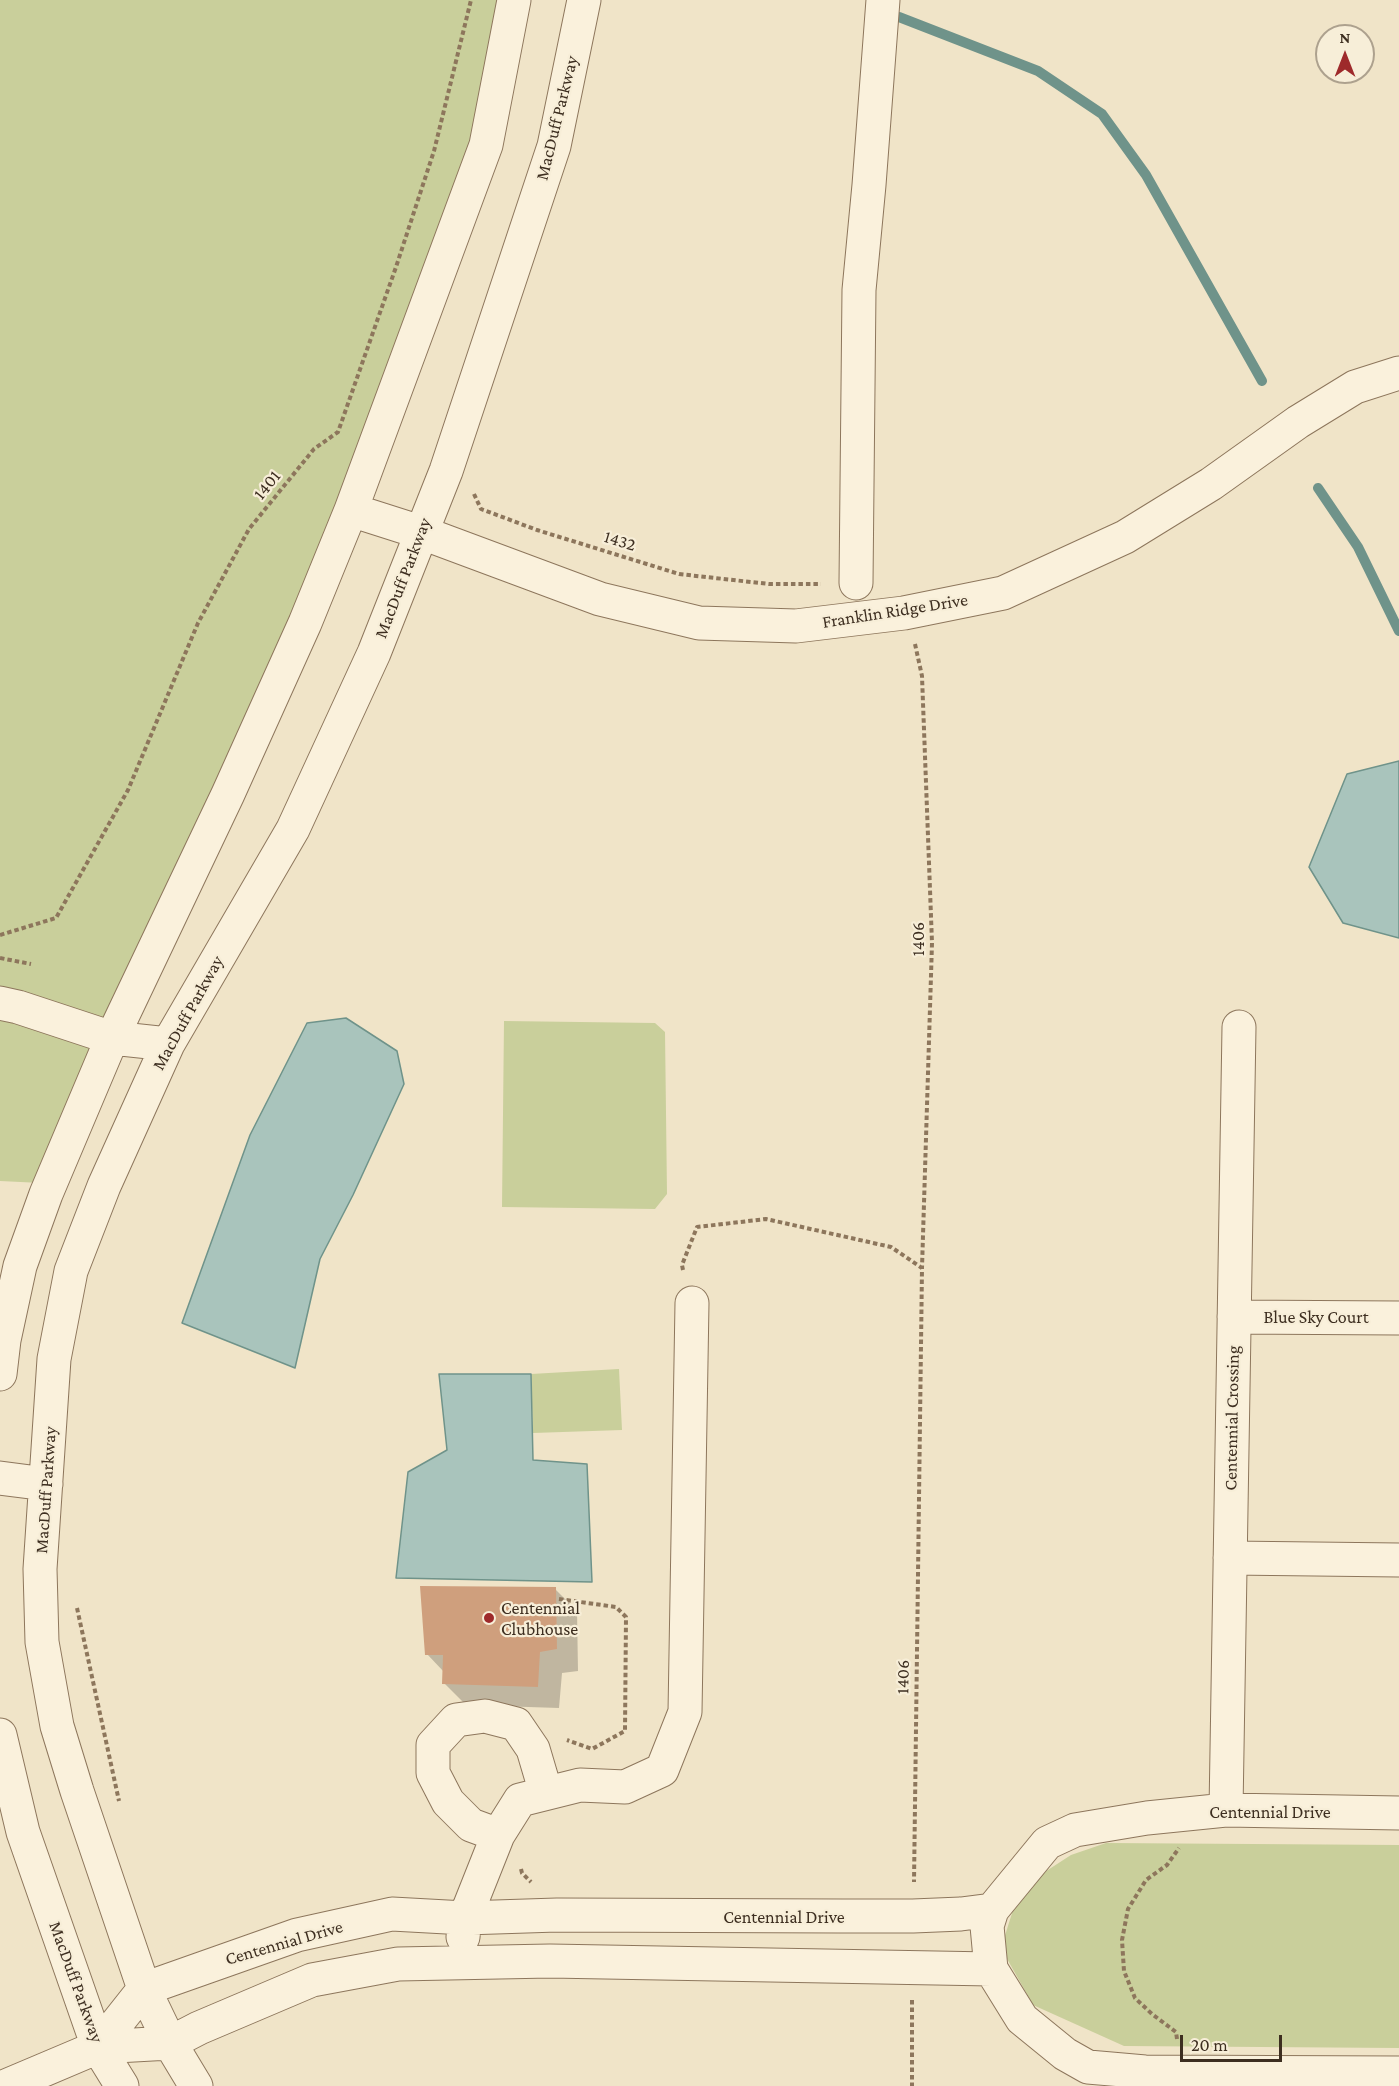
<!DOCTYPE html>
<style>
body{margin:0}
#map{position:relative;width:1399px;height:2086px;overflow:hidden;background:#f0e4c8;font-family:"Crimson Pro",serif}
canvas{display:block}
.north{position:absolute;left:1315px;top:24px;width:60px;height:60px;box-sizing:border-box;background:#f7eed8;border:2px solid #ada18e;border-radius:50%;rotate:0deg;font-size:16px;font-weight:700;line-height:24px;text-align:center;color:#3d2e20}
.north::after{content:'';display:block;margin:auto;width:21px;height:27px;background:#9e2a2b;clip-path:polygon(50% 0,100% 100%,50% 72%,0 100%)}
.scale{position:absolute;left:1180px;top:2035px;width:102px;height:27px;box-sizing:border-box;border:3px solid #3d2e20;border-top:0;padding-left:8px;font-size:18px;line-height:21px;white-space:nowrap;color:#3d2e20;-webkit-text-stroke:4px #f7eed8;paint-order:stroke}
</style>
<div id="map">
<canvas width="1399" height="2086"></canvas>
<div class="north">N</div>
<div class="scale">20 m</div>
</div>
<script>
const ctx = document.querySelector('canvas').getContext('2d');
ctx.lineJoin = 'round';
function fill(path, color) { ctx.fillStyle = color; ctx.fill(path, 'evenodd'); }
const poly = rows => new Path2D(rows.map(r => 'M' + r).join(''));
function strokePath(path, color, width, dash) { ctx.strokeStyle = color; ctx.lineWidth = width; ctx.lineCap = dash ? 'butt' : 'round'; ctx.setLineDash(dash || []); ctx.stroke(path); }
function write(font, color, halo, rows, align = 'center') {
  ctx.font = font + ' "Crimson Pro",serif'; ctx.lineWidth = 4.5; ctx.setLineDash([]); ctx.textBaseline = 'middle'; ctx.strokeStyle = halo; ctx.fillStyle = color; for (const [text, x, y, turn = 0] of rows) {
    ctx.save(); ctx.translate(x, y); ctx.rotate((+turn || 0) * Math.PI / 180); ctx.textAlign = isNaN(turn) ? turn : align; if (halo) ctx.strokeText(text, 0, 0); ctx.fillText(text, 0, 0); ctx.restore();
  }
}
const green = poly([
 [0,0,514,0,486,145,351,510,41,1183,0,1181],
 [504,1021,655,1023,665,1032,667,1194,655,1209,502,1207],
 [619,1369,622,1430,533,1433,531,1374],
 [1106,1843,1399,1845,1399,2048,1124,2046,1033,2005,1001,1948,1020,1888,1071,1855]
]);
const water = poly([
 [1399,761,1399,938,1343,923,1309,867,1347,774,1399,761],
 [346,1018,397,1051,404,1084,353,1195,320,1259,295,1368,182,1323,250,1135,307,1023,346,1018],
 [439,1374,531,1374,533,1460,587,1464,592,1582,396,1578,408,1472,447,1450,439,1374]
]);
const shadow = poly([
 [555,1589,577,1611,578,1671,562,1673,559,1708,466,1705,444,1683,444,1672,427,1654]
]);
const stream = poly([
 [899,17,1038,71,1102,114,1146,175,1262,381],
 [1318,488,1358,547,1399,631]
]);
const building = poly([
 [420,1586,556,1587,557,1649,540,1652,538,1687,442,1684,443,1655,425,1655]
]);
const path = poly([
 [474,494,481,509,537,530,679,574,769,584,821,584],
 [915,644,922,676,932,943,922,1268],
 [0,935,56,918,128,790,198,623,249,529,314,449,338,432,396,267,434,151,471,0],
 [0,958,31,964],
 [683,1270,682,1265,697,1227,766,1219,891,1247,922,1268,914,1882],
 [559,1599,616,1607,626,1617,625,1731,592,1749,567,1740],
 [77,1608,119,1801],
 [521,1869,522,1873,531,1882],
 [912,2000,912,2086],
 [1177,2039,1176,2032,1152,2014,1135,1998,1124,1971,1122,1940,1128,1909,1146,1880,1167,1865,1179,1848]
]);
const minor = poly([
 [351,510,420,532,600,599,699,623,796,626,904,613,1003,593,1125,537,1211,484,1298,422,1355,387,1399,373],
 [856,583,859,290,869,185,883,0],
 [0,1003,18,1007,112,1038,168,1044],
 [1234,1317,1399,1318],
 [0,1374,4,1340,20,1266,46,1194,112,1038,228,794,305,623,351,510,486,145,514,0],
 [0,1478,46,1484],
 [1230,1558,1399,1560],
 [0,1735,23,1832,98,2047,122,2086],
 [1226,1810,1239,1027],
 [1399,1813,1226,1810,1147,1818,1075,1830,1047,1843,992,1910,987,1926,991,1969,1022,2019,1065,2054,1088,2067,1145,2072,1399,2073],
 [498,1835,471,1825,448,1802,433,1773,433,1745,456,1720,485,1716,516,1724,533,1749,546,1793],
 [463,1937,465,1918,498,1835,520,1800,580,1785,625,1787,662,1770,685,1712,692,1303],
 [144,1989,297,1935,392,1914,465,1918,557,1915,842,1916,913,1916,961,1914,992,1910],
 [98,2047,144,1989],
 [6,2086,98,2047,170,2043,199,2028,312,1980,398,1964,550,1961,991,1969],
 [196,2086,170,2043,144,1989,77,1791,57,1726,42,1642,40,1569,54,1359,71,1271,104,1186,168,1044,293,829,374,653,446,471,554,146,584,0]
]);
const markers = [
 [489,1618,6,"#9e2a2b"]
];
const streetNames = [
 ["MacDuff Parkway",557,118,-76],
 ["1401",267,485,-51],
 ["1432",620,541,17],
 ["MacDuff Parkway",403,578,-69],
 ["Franklin Ridge Drive",895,611,-9],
 ["1406",918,939,-90],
 ["MacDuff Parkway",188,1013,-61],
 ["Blue Sky Court",1316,1317],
 ["Centennial Crossing",1232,1418,-89],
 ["MacDuff Parkway",46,1490,-86],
 ["1406",903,1677,-89],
 ["Centennial Drive",1270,1812],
 ["Centennial Drive",784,1917],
 ["Centennial Drive",284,1943,-16],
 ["MacDuff Parkway",76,1982,70]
];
const poiNames = [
 ["Centennial",501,1608],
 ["Clubhouse",501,1629]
];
fill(green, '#c9cf9b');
fill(water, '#a9c4bc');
strokePath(water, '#6f938a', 1.5);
fill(shadow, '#0003');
strokePath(stream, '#6f938a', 10);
fill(building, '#cf9f7d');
strokePath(minor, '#8d765c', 35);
strokePath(path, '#8d765c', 4, [4.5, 3]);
strokePath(minor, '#faf1dc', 33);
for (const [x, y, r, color] of markers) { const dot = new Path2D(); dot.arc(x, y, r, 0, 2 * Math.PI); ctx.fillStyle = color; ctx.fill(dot); strokePath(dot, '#f7eed8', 2); }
write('18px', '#3d2e20', '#f7eed8', streetNames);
write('18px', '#3d2e20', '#f7eed8', poiNames, 'left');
</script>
